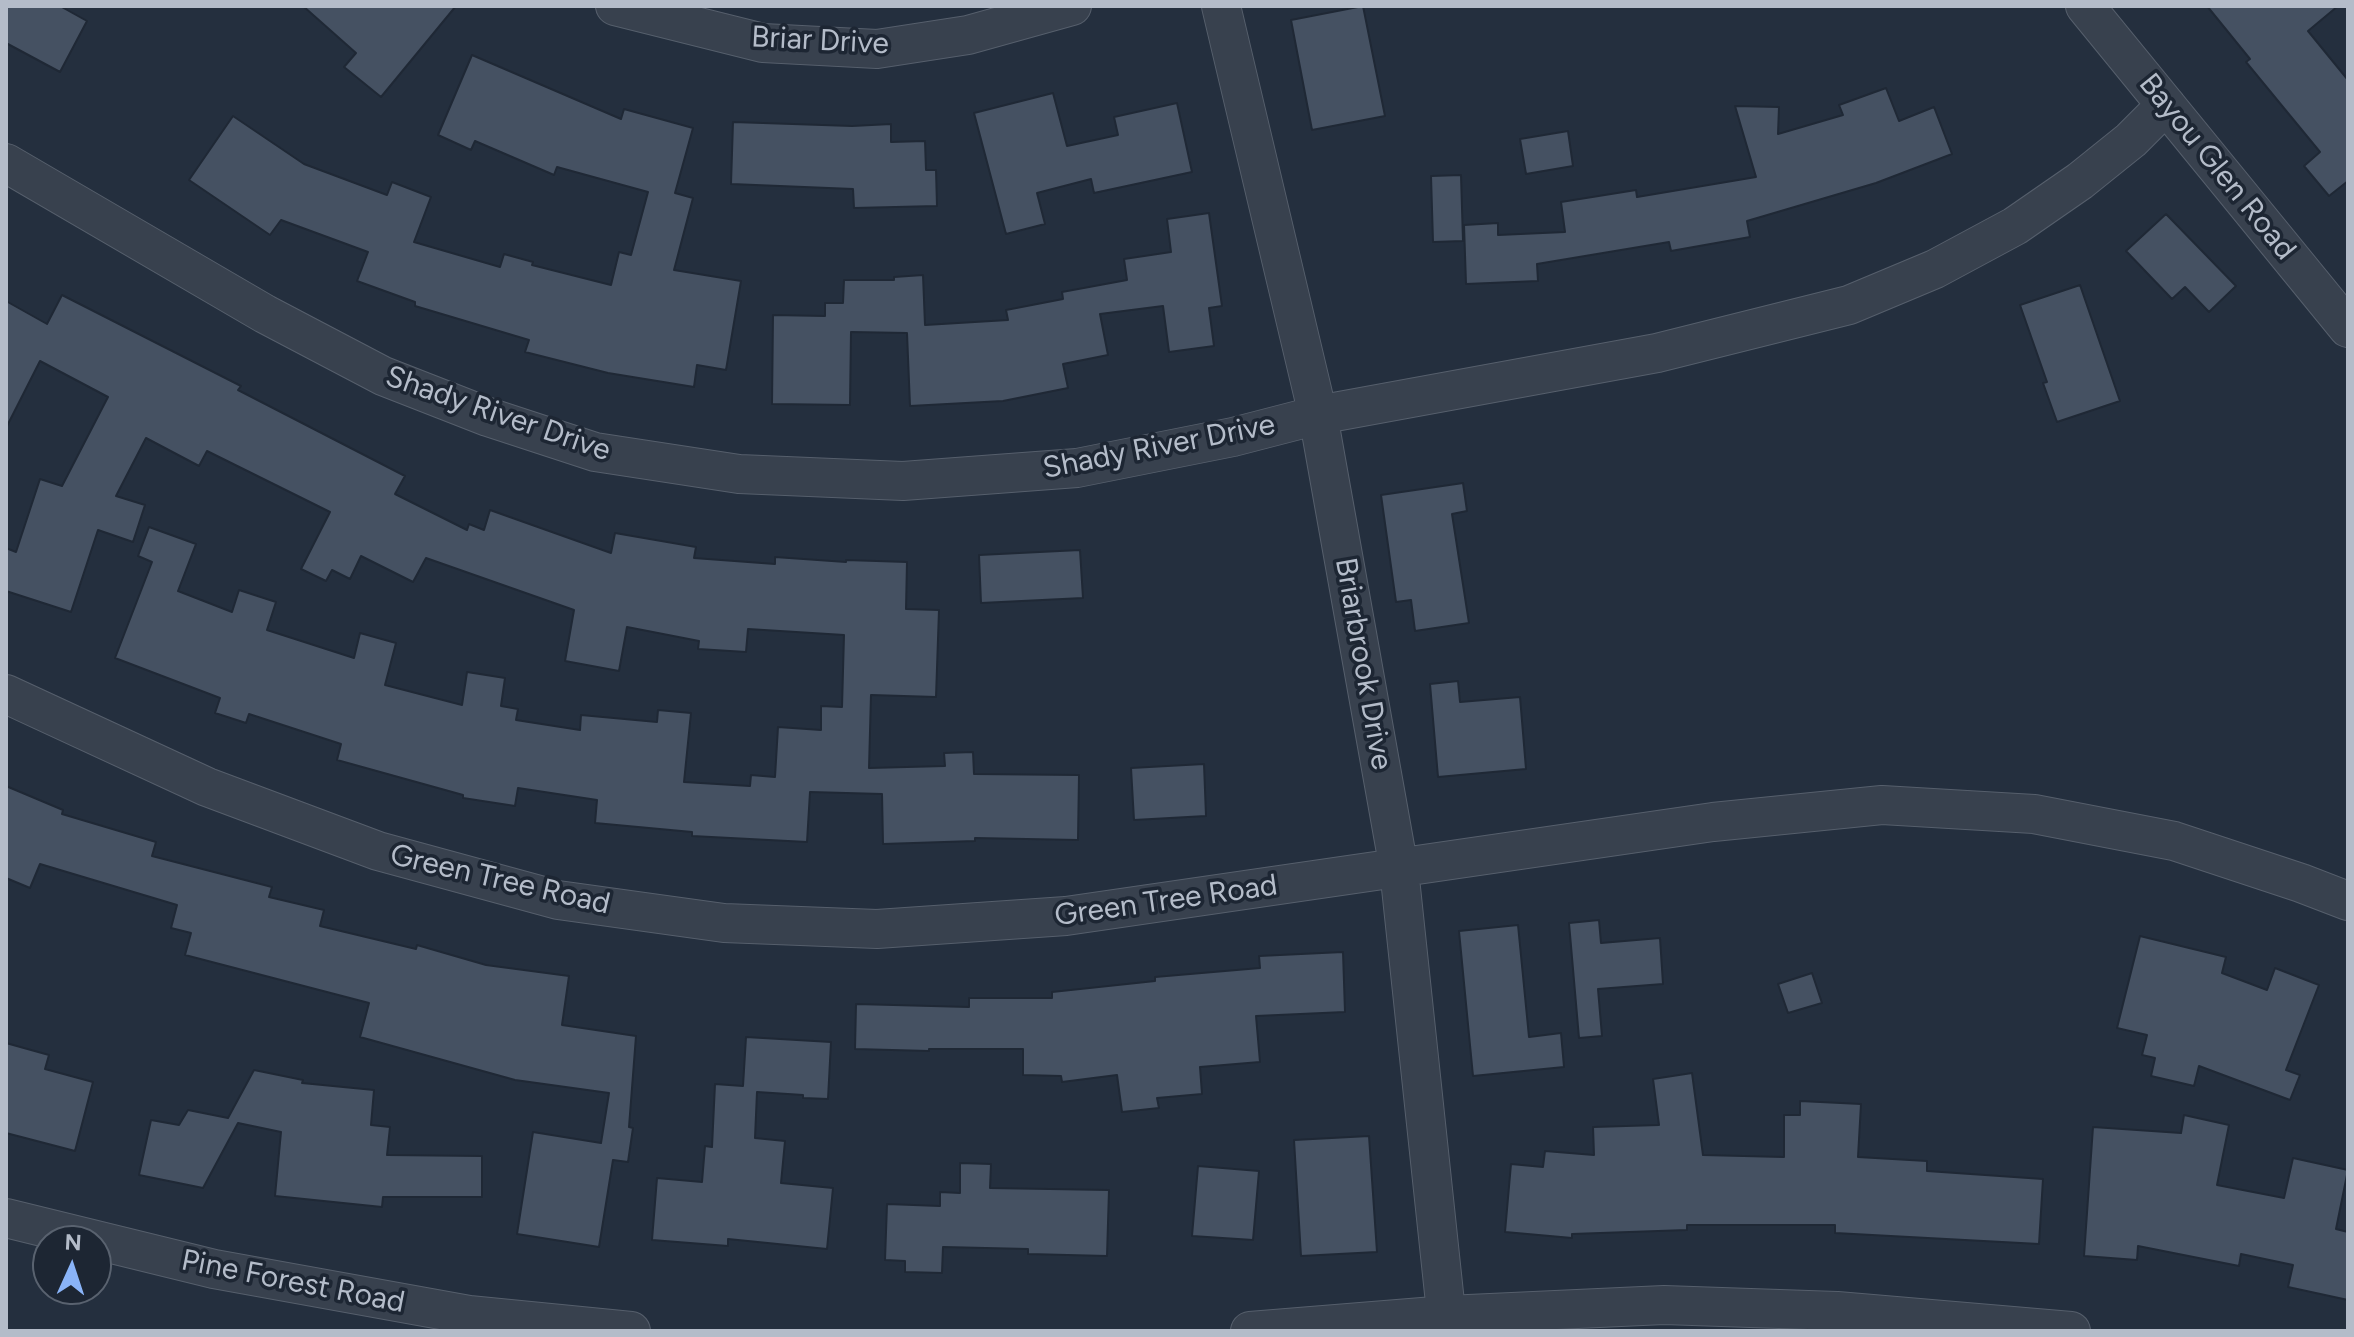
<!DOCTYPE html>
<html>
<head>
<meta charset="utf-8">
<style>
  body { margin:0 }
  #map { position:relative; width:2354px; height:1337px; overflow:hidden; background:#242f3e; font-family:Figtree,sans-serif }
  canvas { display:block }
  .frame { position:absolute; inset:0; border:8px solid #b4bcc9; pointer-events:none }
  .north { position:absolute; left:32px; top:1225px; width:80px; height:80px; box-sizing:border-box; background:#1d2633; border:2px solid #59626f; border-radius:50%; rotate:3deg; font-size:22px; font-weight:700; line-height:32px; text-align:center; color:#b4bcc9 }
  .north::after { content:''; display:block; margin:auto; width:28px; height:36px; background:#8ab4f8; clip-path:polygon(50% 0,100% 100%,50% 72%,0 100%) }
</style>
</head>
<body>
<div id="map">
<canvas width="2354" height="1337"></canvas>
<div class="frame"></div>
<div class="north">N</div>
</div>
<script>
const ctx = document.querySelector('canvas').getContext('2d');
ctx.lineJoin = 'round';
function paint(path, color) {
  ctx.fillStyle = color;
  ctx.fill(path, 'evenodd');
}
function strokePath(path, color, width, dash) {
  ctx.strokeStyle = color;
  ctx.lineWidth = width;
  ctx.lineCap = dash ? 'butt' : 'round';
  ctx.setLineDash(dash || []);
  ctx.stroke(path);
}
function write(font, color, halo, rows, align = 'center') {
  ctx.font = font + ' Figtree,sans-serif';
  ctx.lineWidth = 7;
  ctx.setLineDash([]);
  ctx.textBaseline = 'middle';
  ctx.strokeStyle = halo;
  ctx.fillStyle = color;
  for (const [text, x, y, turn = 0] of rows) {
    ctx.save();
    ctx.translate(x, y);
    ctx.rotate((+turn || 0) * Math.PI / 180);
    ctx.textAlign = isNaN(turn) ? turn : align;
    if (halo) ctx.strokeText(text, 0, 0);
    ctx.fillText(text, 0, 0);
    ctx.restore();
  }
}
const building = new Path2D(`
  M6 6H60L87 21 60 72 6 43Z
  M303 6H456L381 97 344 67 356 53Z
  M1363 6 1385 116 1312 130 1291 20Z
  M2207 6H2338L2308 31 2348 80V181L2329 196 2304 166 2320 152 2246 62 2250 59Z
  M472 55 621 119 624 109 693 128 675 193 693 198 674 270 741 281 726 370 697 365 694 387 608 373 525 352 529 340 415 306V302L357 281 368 252 281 220 270 235 189 180 233 116 304 164 387 195 392 182 431 197 414 242 500 267 504 254 533 262 532 265 611 285 619 252 631 255 648 192 557 167 554 175 475 141 471 150 438 135Z
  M1886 88 1899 121 1934 107 1952 154 1876 183 1747 221 1750 237 1671 251 1669 242 1537 264 1538 281 1466 284 1464 225 1498 223V235L1565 232 1561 202 1636 190 1637 197 1756 177 1735 106 1779 107 1778 134 1843 115 1839 105Z
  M1053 93 1067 146 1118 135 1114 117 1177 103 1192 172 1094 193 1091 179 1037 193 1045 224 1006 234 974 113Z
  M733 122 852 126 891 124V142L925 141 926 170H936L937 206 854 208 853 189 731 184Z
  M1568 131 1573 166 1526 174 1520 139Z
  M1461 175 1463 241 1433 242 1431 176Z
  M1209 213 1222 306 1209 308 1214 346 1169 352 1163 306 1100 314 1108 355 1063 364 1068 388 1003 401 910 406 907 333 851 332 850 405 772 404 773 315 825 316V303H843L844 280H894V277L923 275 925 325 1008 320 1006 310 1063 299 1062 292 1127 280 1124 259 1171 252 1167 219Z
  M2166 214 2236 286 2209 312 2185 287 2172 299 2126 251Z
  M2080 285 2120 401 2057 422 2043 383 2047 382 2020 305Z
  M62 295 241 386 238 390 405 476 395 494 467 530 469 524 484 530 490 510 611 553 615 533 696 547 694 558 775 564V557L846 562V560L907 562 906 609 939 610 936 697 871 695 869 768 945 766 944 753 973 752 974 774 1079 775 1078 840 975 838V841L883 844 882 794 810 792 807 842 692 836V832L595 823 597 800 518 788 515 806 463 798V795L337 760 341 744 249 714 246 723 215 713 220 698 115 658 152 562 138 556 149 527 196 544 178 591 232 612 239 590 276 602 267 630 354 658 360 633 396 643 385 685 462 705 467 672 505 678 501 706 518 709 516 720 580 730 581 715 657 722 658 710 691 713 684 782 750 786 751 775 775 777 778 727 821 730V706L842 707 844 635 748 629 746 652 698 649 699 641 627 627 619 671 565 661 574 610 426 558 413 582 361 556 350 579 332 570 326 581 301 569 330 512 207 451 199 466 146 438 116 496 145 505 133 542 98 530 71 612 6 591V548L16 552 40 479 62 486 108 397 40 361 6 428V301L47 324Z
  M1463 483 1467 511 1452 514 1469 623 1415 631 1411 600 1396 602 1381 495Z
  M1080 550 1083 598 981 603 979 555Z
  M1458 681 1460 702 1520 697 1526 769 1438 777 1430 684Z
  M1204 764 1206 816 1134 820 1131 768Z
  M6 786 63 810 62 814 156 842 152 856 272 887 269 897 324 910 320 926 416 949 417 945 486 965 569 976 562 1025 636 1036 629 1127 633 1128 628 1162 613 1160 599 1247 517 1234 533 1132 601 1143 609 1093 515 1080 360 1037 369 1003 185 955 191 933 171 928 177 905 40 864 30 888 6 878Z
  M1599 920 1601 943 1660 938 1663 984 1598 989 1602 1036 1579 1038 1569 923Z
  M1518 925 1529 1037 1561 1033 1564 1067 1473 1076 1459 931Z
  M2140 936 2226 957 2222 973 2267 990 2275 968 2319 985 2286 1070 2300 1075 2290 1100 2199 1066 2194 1086 2151 1076 2155 1058 2142 1055 2147 1035 2117 1028Z
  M1343 952 1345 1012 1256 1016 1260 1062 1200 1067 1202 1094 1157 1098 1159 1108 1122 1112 1117 1075 1062 1082 1061 1076 1023 1075V1049H929V1051L855 1049 856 1004 969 1007V998H1052V992L1155 981V977L1260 968 1259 956Z
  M1812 973 1822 1003 1788 1013 1778 984Z
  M746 1037 831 1042 828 1099 803 1098V1095L757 1092 755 1138 785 1141 781 1183 833 1188 827 1249 728 1239V1246L652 1240 657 1178 702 1182 705 1146 712 1147 715 1084 743 1086Z
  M6 1043 49 1055 45 1069 93 1082 75 1151 6 1133Z
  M254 1070 303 1080 302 1083 374 1090 371 1125 390 1127 387 1155 482 1156V1197H383L382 1207 275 1196 281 1132 238 1123 203 1188 139 1175 151 1120 179 1125 188 1110 228 1118Z
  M1692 1073 1703 1155 1784 1157V1115H1800V1101L1861 1104 1858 1157 1927 1161V1171L2043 1179 2039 1244 1835 1233V1225H1687V1230L1572 1234V1238L1505 1232 1511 1164 1543 1167 1545 1151 1594 1155 1593 1127 1659 1125 1653 1079Z
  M2184 1115 2229 1125 2217 1185 2284 1198 2293 1158 2348 1170 2336 1229 2348 1232V1300L2288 1287 2293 1265 2241 1254 2239 1266 2138 1246 2137 1260 2084 1256 2093 1127 2181 1133Z
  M1369 1136 1377 1252 1301 1256 1294 1140Z
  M960 1163 991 1164 990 1188 1109 1190 1107 1256 1028 1254V1249L943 1247 942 1273 905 1272V1261L885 1260 887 1204 940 1206V1192L960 1193Z
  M1198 1166 1259 1171 1253 1240 1192 1236Z`);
paint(building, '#455162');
strokePath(building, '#1f2835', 2);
const minor = new Path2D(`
  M615 6 763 43 877 49 968 35 1072 6
  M1221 6 1318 415 1399 869 1448 1331
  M2085 6 2348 328
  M6 163 265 314 383 376 488 417 595 452 739 474 903 481 1077 468 1233 437 1318 415 1657 353 1849 305 1935 269 2015 226 2080 181 2131 140 2166 105
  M6 694 207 787 378 851 558 900 724 923 877 929 1066 916 1713 822 1882 805 2034 814 2174 841 2301 883 2348 901
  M6 1218 214 1269 469 1315 631 1331
  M1250 1331 1447 1315 1664 1305 1837 1311 2071 1331`);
strokePath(minor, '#565f6c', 40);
strokePath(minor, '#38414e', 38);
write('30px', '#b4bcc9', '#1d2633', [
  ["Briar Drive",820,41,3],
  ["Bayou Glen Road",2217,167,51],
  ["Shady River Drive",498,414,19],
  ["Shady River Drive",1159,447,-11],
  ["Briarbrook Drive",1363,664,80],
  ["Green Tree Road",500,880,13],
  ["Green Tree Road",1166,901,-8],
  ["Pine Forest Road",293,1282,11]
]);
</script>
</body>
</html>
